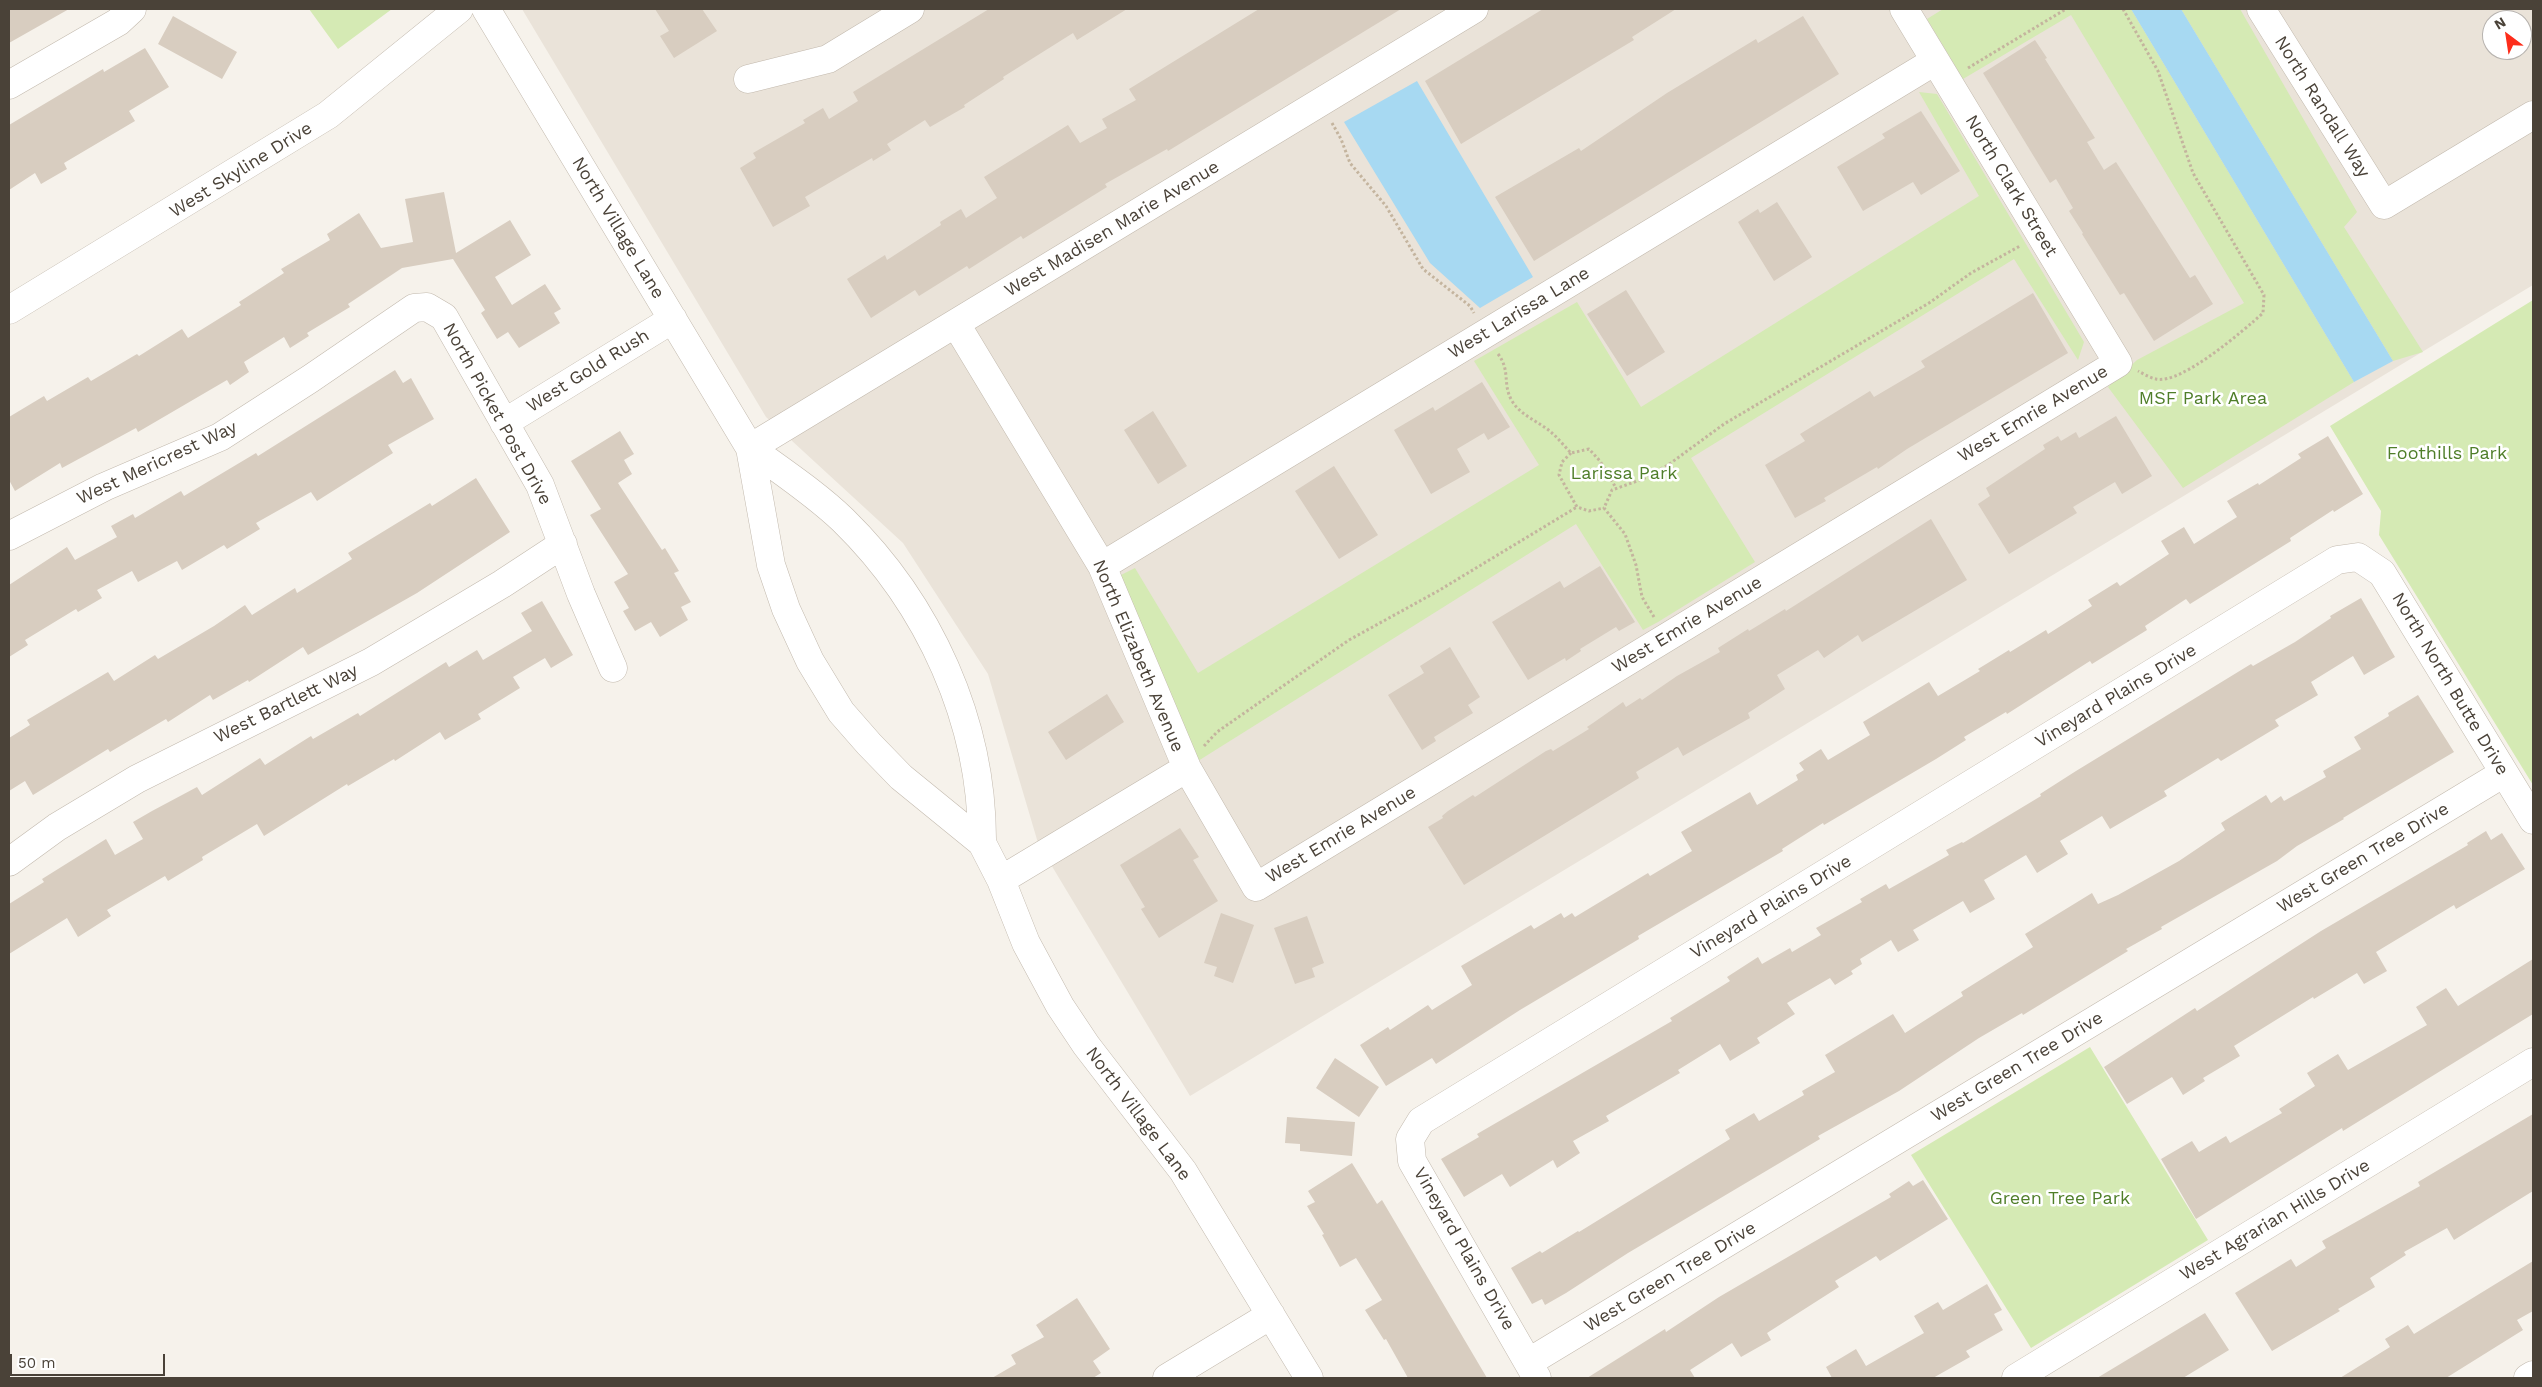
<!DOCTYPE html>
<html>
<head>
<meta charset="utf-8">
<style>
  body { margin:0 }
  #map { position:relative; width:2542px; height:1387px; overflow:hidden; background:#f6f2eb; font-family:"Work Sans",sans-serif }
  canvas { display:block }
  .frame { position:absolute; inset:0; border:10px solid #4a4238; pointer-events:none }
  .north { position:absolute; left:2482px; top:10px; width:50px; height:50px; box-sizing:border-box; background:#fff; border:1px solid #b7b3af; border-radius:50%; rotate:329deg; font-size:14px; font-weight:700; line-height:20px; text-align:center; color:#4a4238 }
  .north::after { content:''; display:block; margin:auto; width:18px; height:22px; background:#fd2d1b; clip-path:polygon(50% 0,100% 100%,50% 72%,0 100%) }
  .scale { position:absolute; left:10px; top:1354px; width:155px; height:22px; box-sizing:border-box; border:2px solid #4a4238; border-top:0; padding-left:6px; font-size:15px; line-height:18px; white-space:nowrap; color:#4a4238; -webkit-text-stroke:4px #fff; paint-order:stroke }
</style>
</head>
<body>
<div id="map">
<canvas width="2542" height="1387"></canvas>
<div class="frame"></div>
<div class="north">N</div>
<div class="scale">50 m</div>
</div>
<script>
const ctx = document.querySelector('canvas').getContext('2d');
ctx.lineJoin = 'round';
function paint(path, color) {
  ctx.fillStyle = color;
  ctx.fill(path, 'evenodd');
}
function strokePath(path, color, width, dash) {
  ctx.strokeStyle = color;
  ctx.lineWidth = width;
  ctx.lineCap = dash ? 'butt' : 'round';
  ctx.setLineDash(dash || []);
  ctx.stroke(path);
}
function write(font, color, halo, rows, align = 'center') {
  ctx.font = font + ' "Work Sans",sans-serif';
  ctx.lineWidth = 5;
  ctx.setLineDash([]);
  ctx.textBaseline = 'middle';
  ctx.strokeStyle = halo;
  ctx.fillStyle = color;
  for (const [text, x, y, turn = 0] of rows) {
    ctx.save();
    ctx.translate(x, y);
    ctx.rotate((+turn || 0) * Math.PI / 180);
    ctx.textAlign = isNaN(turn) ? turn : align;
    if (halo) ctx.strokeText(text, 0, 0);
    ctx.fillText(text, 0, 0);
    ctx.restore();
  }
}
paint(new Path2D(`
  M522 9H2533V285L1190 1096 1038 843 988 674 903 543 766 417ZM2492 20H2522V50H2492Z`), '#eae3d9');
paint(new Path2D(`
  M309 9H392L338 49Z
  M1943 9H2131L2354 382 2183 488 2108 387 2137 360 2244 303 2071 15 1963 79 1927 19Z
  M2181 9H2240L2357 212 2344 227 2423 352 2393 361Z
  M1919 92 1937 94 2084 342 2078 360 2014 259 1691 458 1755 562 1658 622 1643 630 1576 524 1198 761 1119 576 1135 568 1198 673 1539 465 1474 361 1577 302 1641 407 1979 196Z
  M2533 300V785L2379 535 2381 511 2330 426Z
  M2090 1047 2208 1240 2031 1348 1911 1155Z`), '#d5eab4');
paint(new Path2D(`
  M2131 9H2181L2393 361 2354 382Z
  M1417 81 1533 277 1480 308 1430 263 1344 122Z`), '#a7d9f2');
paint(new Path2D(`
  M9 9H69L9 43Z
  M655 9H702L717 31 674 58 660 36 669 31Z
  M989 9H1127L1077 40 1073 33 1003 77 1004 79 964 105 965 107 930 127 925 120 887 144 891 150 873 161 872 158 805 197 810 206 773 227 740 168 756 158 753 153 805 123 803 120 823 108 829 119 858 101 853 92Z
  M1259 9H1401L1168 151 1167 149 1105 184 1107 187 1023 239 1021 236 969 269 967 266 919 296 915 290 871 318 847 279 885 255 887 260 941 225 940 222 961 209 966 218 997 198 984 177 1068 125 1080 143 1107 128 1102 119 1136 100 1129 89Z
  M1543 9H1676L1632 37 1634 40 1461 144 1425 81Z
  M173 16 237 52 222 79 158 44Z
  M1803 16 1839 74 1534 261 1495 197 1579 148 1581 151 1667 93 1756 39 1758 43Z
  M2035 40 2047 58 2045 59 2095 138 2087 142 2104 170 2116 162 2190 278 2195 275 2213 304 2154 341 2124 293 2120 295 2082 234 2083 233 2069 211 2073 208 2056 179 2050 183 1983 73Z
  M145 48 169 87 129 111 135 121 64 163 67 169 41 184 35 173 9 190V125L103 69 104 72Z
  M1921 111 1960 171 1921 195 1913 182 1863 211 1837 167 1885 138 1882 134Z
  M444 192 456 253 510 220 531 255 495 277 512 305 545 284 561 309 554 313 560 323 519 348 508 332 497 339 481 313 485 310 453 259 402 268 348 304 350 307 307 333 309 336 290 348 284 337 244 362 249 372 230 385 227 380 138 432 136 428 62 468 60 463 15 491 9 480V417L44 396 47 401 88 377 91 381 137 354 139 356 182 329 188 338 241 305 239 302 284 273 281 269 330 240 327 234 359 213 381 248 413 242 405 199Z
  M1777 202 1812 257 1774 281 1738 222 1758 209 1760 213Z
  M1626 290 1665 352 1627 376 1587 314Z
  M2033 293 2068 353 1907 449 1878 469 1877 467 1824 498 1826 501 1795 518 1765 465 1805 441 1800 434 1870 391 1874 397 1925 367 1921 361Z
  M395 370 403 383 411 378 434 419 388 445 393 453 317 501 311 492 256 523 260 529 227 549 224 545 182 570 177 561 138 582 132 571 97 590 102 598 78 612 76 609 25 640 28 645 9 657V585L67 547 75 560 117 537 111 526 133 514 135 518 181 491 184 496 256 453 258 456Z
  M1482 382 1510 427 1488 440 1484 433 1457 449 1470 472 1431 494 1394 430 1433 407 1435 411Z
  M1153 411 1187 466 1158 484 1124 430Z
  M2116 416 2152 476 2122 494 2115 482 2073 507 2077 513 2009 554 1978 504 1990 496 1986 488 2045 449 2043 445 2058 436 2061 441 2076 432 2079 438Z
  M620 431 634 454 624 460 632 474 618 483 662 550 665 548 679 571 674 573 691 602 681 607 688 620 660 637 651 622 635 631 623 611 629 608 614 582 628 574 590 515 601 509 571 461Z
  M2328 436 2363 494 2334 512 2333 510 2290 538 2291 541 2190 604 2186 599 2145 626 2147 630 2092 664 2090 661 2007 714 2006 712 1964 737 1966 740 1936 759 1824 825 1823 823 1782 849 1783 851 1638 936 1639 939 1520 1010 1436 1064 1432 1058 1386 1086 1360 1045 1388 1027 1390 1030 1428 1005 1432 1010 1472 985 1461 966 1531 925 1534 929 1561 913 1564 918 1572 913 1575 917 1648 873 1650 876 1692 851 1681 832 1750 792 1757 805 1798 780 1796 775 1804 770 1799 763 1821 749 1828 760 1870 735 1863 722 1929 682 1938 696 1980 671 1978 669 2009 650 2010 652 2046 630 2048 634 2092 606 2088 600 2117 582 2120 586 2169 554 2161 541 2184 527 2194 544 2237 517 2227 501 2258 483 2259 485 2301 458 2298 454Z
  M1334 466 1378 535 1339 559 1295 491Z
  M476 478 510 532 417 593 308 655 303 647 249 682 248 680 213 700 210 695 168 722 166 719 110 752 108 749 33 795 25 781 9 791V738L30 725 27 720 108 672 114 681 155 655 158 659 214 626 245 605 252 615 295 588 297 593 352 559 348 553 430 503 432 506Z
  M1931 519 1967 580 1862 642 1858 635 1824 658 1818 650 1777 675 1785 689 1748 713 1750 718 1683 756 1678 747 1636 772 1639 778 1464 885 1428 827 1443 818 1442 816 1448 811 1473 795 1475 797 1546 751 1551 749 1553 751 1589 729 1587 727 1593 723 1623 702 1626 707 1640 698 1642 700 1677 676 1720 652 1718 648 1748 629 1749 631 1785 609 1786 611Z
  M1600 566 1635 622 1619 631 1616 627 1580 649 1581 651 1566 661 1565 658 1528 680 1492 622 1560 581 1564 588Z
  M2361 598 2395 657 2364 675 2353 656 2311 682 2318 695 2275 720 2279 726 2221 761 2218 758 2164 791 2167 796 2110 829 2102 816 2060 841 2068 854 2037 873 2026 855 1984 880 1995 899 1970 913 1963 901 1913 930 1919 940 1898 952 1891 940 1860 959 1862 964 1851 971 1853 974 1835 985 1830 978 1787 1003 1795 1014 1757 1038 1760 1043 1730 1061 1720 1044 1678 1070 1680 1073 1606 1116 1609 1121 1573 1141 1580 1153 1557 1168 1553 1160 1510 1187 1502 1174 1464 1197 1441 1159 1479 1137 1477 1134 1672 1021 1670 1018 1730 981 1727 977 1758 957 1762 964 1790 948 1792 952 1821 935 1816 928 1862 902 1860 899 1886 884 1889 889 1949 855 1946 850 1962 842 1963 843 2041 796 2040 794 2076 771 2251 664 2253 666 2295 642 2331 618 2330 616Z
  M542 601 573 655 551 668 545 658 513 677 520 688 478 714 481 719 445 740 440 732 395 761 394 759 348 786 347 784 264 836 257 824 202 857 203 860 168 881 165 876 107 910 111 916 78 937 67 918 9 954V904L44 882 42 879 106 839 115 855 143 839 133 822 152 811 197 787 202 795 260 758 265 765 311 736 313 739 358 713 360 716 446 662 449 667 477 650 483 660 532 631 521 613Z
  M1450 647 1480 697 1468 705 1473 713 1434 737 1436 741 1422 750 1388 695 1424 673 1420 666Z
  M1107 694 1124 722 1066 760 1048 732Z
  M2418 695 2454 752 2343 818 2344 819 2297 846 2277 861 2161 927 2162 929 2126 949 2128 951 2023 1015 2022 1013 1979 1038 1899 1091 1818 1136 1820 1139 1628 1253 1566 1293 1545 1305 1542 1299 1532 1304 1511 1268 1540 1251 1542 1253 1578 1231 1579 1232 1730 1139 1725 1130 1754 1113 1759 1121 1804 1095 1802 1091 1835 1072 1825 1055 1893 1014 1905 1033 1963 996 1961 992 2033 947 2025 934 2092 893 2098 904 2118 895 2179 861 2225 830 2221 823 2266 795 2271 803 2281 796 2284 801 2326 777 2323 771 2361 749 2354 737 2389 716 2388 713Z
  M1180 828 1199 857 1193 860 1218 901 1159 938 1141 909 1145 907 1120 865Z
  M2486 831 2491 840 2502 833 2525 869 2456 909 2454 905 2376 952 2387 971 2364 984 2357 973 2314 999 2313 997 2234 1046 2240 1056 2203 1078 2205 1081 2183 1095 2172 1077 2127 1104 2104 1067 2195 1008 2197 1011 2321 931 2468 845 2467 843Z
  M1221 913 1254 925 1233 983 1214 976 1217 967 1204 963Z
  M1307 916 1324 963 1312 968 1315 977 1295 984 1274 928Z
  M2533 959V1014L2343 1131 2342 1128 2196 1219 2161 1159 2192 1141 2199 1152 2226 1136 2230 1143 2282 1113 2279 1109 2315 1086 2307 1073 2338 1054 2348 1070 2427 1025 2416 1007 2446 988 2458 1006Z
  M1335 1058 1379 1087 1359 1117 1316 1088Z
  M2533 1114V1191L2454 1240 2447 1228 2404 1252 2406 1255 2370 1278 2375 1287 2338 1309 2340 1311 2272 1351 2235 1293 2291 1259 2296 1267 2326 1248 2322 1241 2420 1186 2418 1182Z
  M1287 1117 1355 1122 1352 1156 1300 1151V1144L1285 1143Z
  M1352 1163 1377 1204 1382 1200 1487 1378H1408L1386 1339 1384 1340 1365 1310 1382 1300 1356 1258 1340 1267 1322 1235 1324 1234 1307 1206 1315 1202 1308 1191Z
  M1923 1180 1948 1219 1880 1261 1876 1256 1835 1281 1839 1287 1767 1333 1771 1340 1741 1357 1732 1343 1690 1370 1695 1378H1587L1665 1329 1666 1332 1719 1297 1891 1197 1889 1194 1909 1181 1913 1186Z
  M2533 1261V1311L2517 1320 2523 1330 2446 1378H2340L2390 1347 2385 1339 2408 1325 2414 1334Z
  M1987 1284 2002 1310 1994 1314 2003 1330 1966 1351 1970 1357 1933 1378H1832L1826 1367 1856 1349 1866 1366 1924 1333 1914 1316 1938 1302 1943 1310Z
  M1077 1298 1110 1349 1093 1361 1101 1373 1093 1378H992L1016 1364 1011 1355 1044 1337 1036 1325Z
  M2205 1313 2229 1350 2183 1378H2097Z`), '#d8cdc0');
const minor = new Path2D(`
  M486 9 750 448 771 565 786 609 810 661 841 712 869 744 901 777 982 843 1001 880 1026 943 1060 1006 1086 1045 1183 1171 1309 1378
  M2261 9 2384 205 2533 115
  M748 79 828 59 910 9
  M9 85 118 22 132 9
  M9 310 328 115 459 9
  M956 324 1102 566 1187 768 1256 887 2118 363 1904 9
  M504 423 673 319
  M750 448 1474 9
  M750 448C781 471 815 493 843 520 929 604 983 722 982 843
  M9 536 104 487 220 437 310 379 414 308 427 307 444 317 540 485 581 594 613 668
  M1102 566 1935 61
  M9 862 57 827 137 779 371 662 502 584 563 544
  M1001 880 1187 768
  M1529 1362 2504 773
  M1167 1378 1271 1315
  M1537 1378 1412 1161 1410 1139 1421 1121 2337 560 2358 557 2382 573 2533 820
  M2016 1378 2533 1062
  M2528 1378 2533 1375`);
strokePath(minor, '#c2b9ad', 29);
strokePath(new Path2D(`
  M2123 9 2158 71 2193 173 2264 295 2263 313C2244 330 2181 385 2156 379 2150 378 2144 374 2138 371
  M1968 68 2066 9
  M1332 123 1341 139 1350 163 1386 206 1423 269 1470 306 1474 313
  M1498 354C1511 371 1502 384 1512 401 1521 416 1540 422 1552 433 1559 439 1565 447 1571 453L1589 449 1600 461 1616 488
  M1571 453 1562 462 1559 475 1577 507 1589 511 1604 508
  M1654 617 1642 597 1636 565 1625 534 1604 508 1612 490 1643 479 1668 465 1724 424 1929 303 1971 273 2020 246
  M1204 746 1217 732 1349 640 1438 591 1577 507`), '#c4b49e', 3, [2.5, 2.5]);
strokePath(minor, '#fff', 28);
write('18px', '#4a4238', '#fff', [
  ["North Randall Way",2322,107,58],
  ["West Skyline Drive",241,170,-32],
  ["North Clark Street",2011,186,59],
  ["North Village Lane",618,228,59],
  ["West Madisen Marie Avenue",1112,229,-31],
  ["West Larissa Lane",1519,313,-31],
  ["West Gold Rush",588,371,-32],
  ["North Picket Post Drive",497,414,61],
  ["West Emrie Avenue",2033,414,-31],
  ["West Mericrest Way",157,463,-25],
  ["West Emrie Avenue",1687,625,-31],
  ["North Elizabeth Avenue",1138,656,67],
  ["North North Butte Drive",2450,684,59],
  ["Vineyard Plains Drive",2116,696,-31],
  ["West Bartlett Way",286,704,-26],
  ["West Emrie Avenue",1341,835,-31],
  ["West Green Tree Drive",2363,858,-31],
  ["Vineyard Plains Drive",1771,907,-31],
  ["West Green Tree Drive",2017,1067,-31],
  ["North Village Lane",1138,1114,53],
  ["West Agrarian Hills Drive",2275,1220,-31],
  ["Vineyard Plains Drive",1464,1249,60],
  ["West Green Tree Drive",1670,1277,-31]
]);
write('18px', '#4f7e29', '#fff', [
  ["MSF Park Area",2203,399],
  ["Foothills Park",2447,454],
  ["Larissa Park",1624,474],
  ["Green Tree Park",2060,1199]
]);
</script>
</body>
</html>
